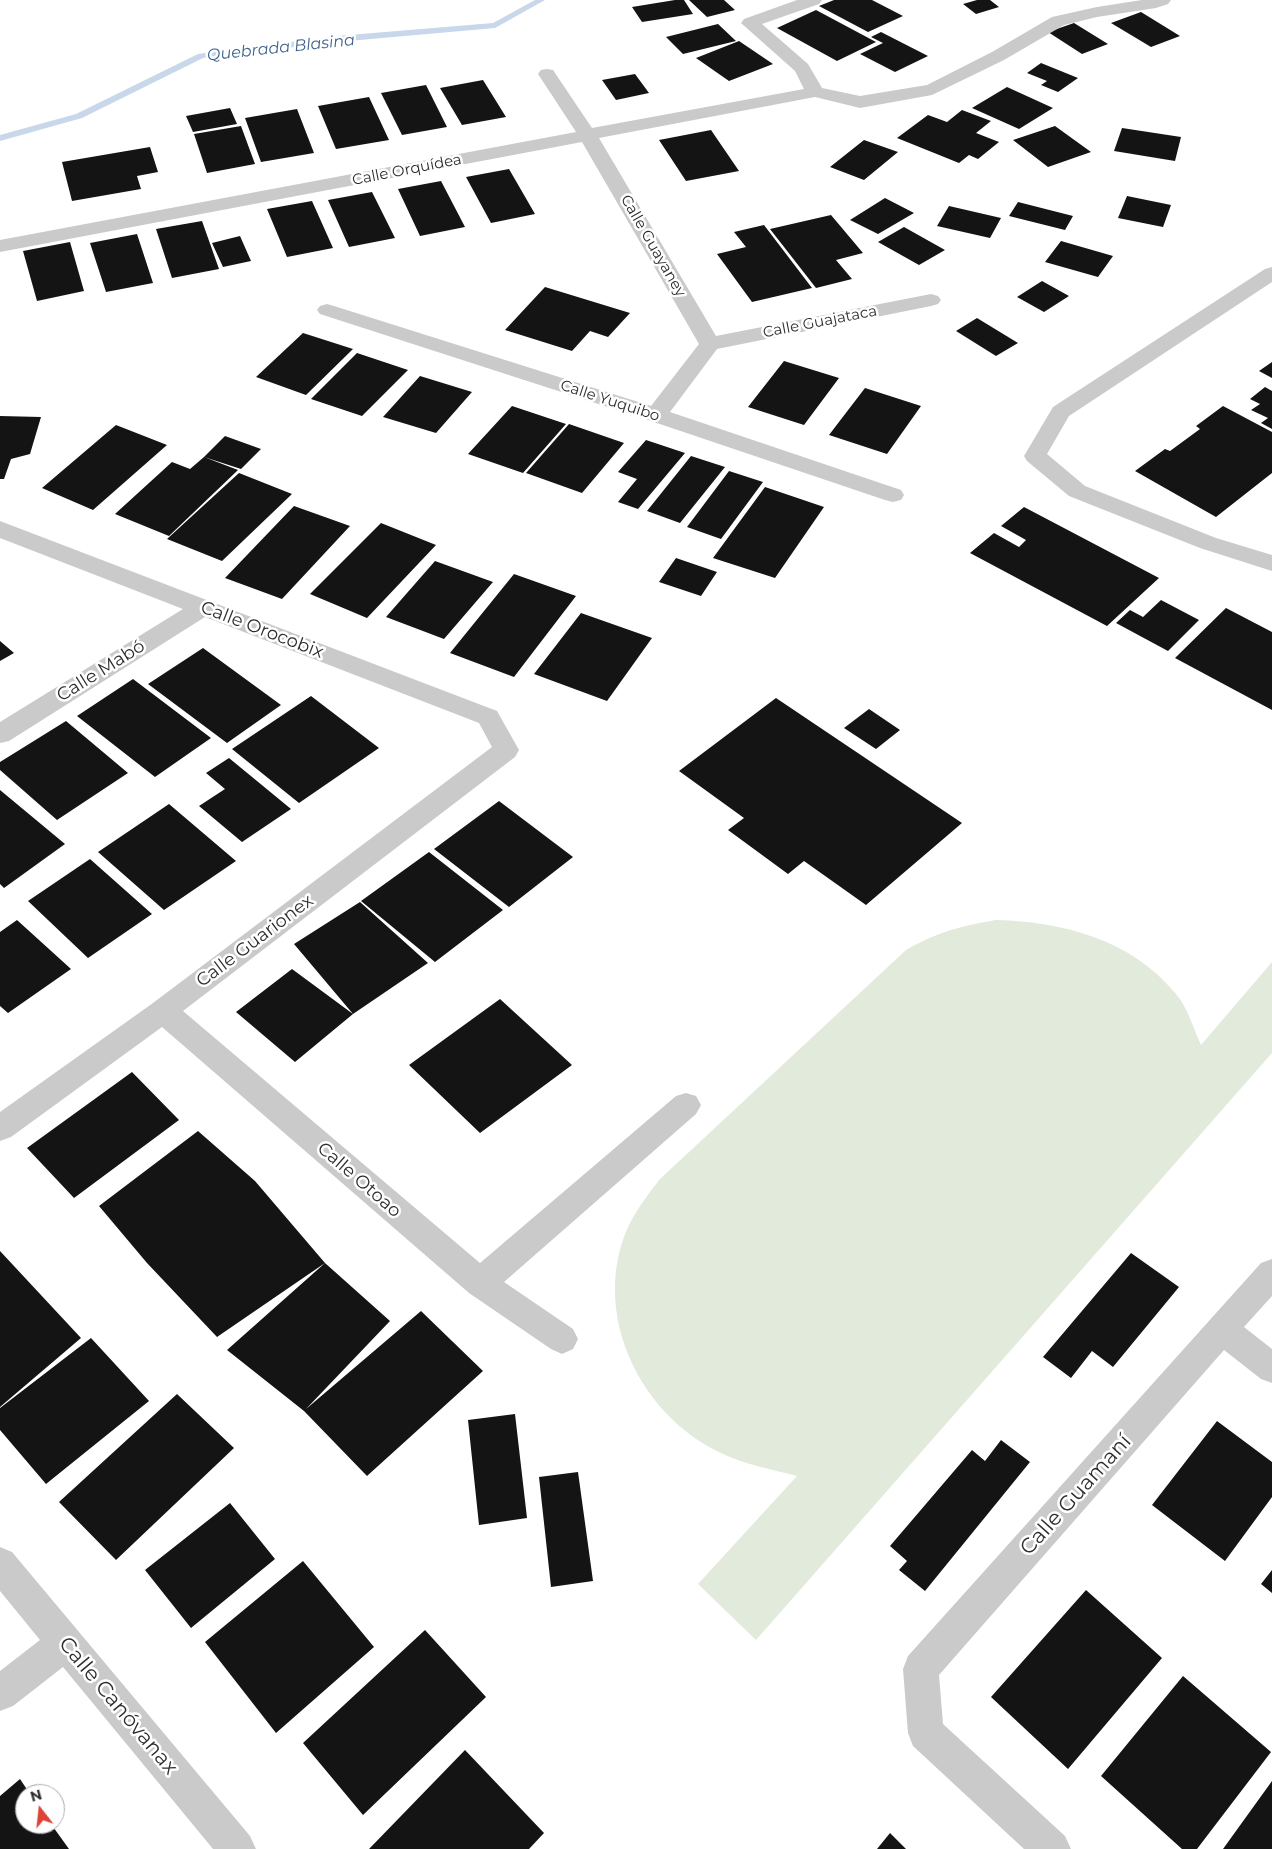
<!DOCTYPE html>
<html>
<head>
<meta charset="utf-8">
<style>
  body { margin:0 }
  #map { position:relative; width:1272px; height:1849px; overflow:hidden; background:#fff; font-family:Montserrat,sans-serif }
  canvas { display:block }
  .north { position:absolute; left:15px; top:1784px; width:50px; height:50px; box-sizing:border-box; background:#fff; border:1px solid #ababab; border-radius:50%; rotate:344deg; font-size:14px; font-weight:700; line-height:20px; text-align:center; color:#2d2d2d }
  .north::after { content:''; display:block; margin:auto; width:18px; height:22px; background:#dd4336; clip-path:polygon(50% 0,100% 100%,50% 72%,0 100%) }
</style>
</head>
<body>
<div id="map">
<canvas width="1272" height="1849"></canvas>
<div class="north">N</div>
</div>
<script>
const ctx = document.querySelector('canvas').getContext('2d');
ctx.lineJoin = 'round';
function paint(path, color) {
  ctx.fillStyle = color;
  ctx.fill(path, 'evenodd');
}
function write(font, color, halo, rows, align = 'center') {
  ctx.font = font + ' Montserrat,sans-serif';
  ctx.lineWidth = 5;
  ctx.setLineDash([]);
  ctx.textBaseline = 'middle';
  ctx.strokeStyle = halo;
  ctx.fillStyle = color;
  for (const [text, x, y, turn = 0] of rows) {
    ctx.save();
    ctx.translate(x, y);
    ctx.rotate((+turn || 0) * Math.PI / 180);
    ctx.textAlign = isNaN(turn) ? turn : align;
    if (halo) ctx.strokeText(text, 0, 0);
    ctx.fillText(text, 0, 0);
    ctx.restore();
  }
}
paint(new Path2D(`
  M996 920C1063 922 1131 939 1176 994 1187 1006 1194 1030 1201 1045L1272 962V1053L756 1640 698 1584 797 1476C771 1469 746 1465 721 1453 642 1416 594 1320 624 1237 632 1215 646 1197 660 1179L906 950C938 932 960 926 996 920Z`), '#e1eadb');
paint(new Path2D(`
  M535 0H545L495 28 337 42 203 58 82 118 0 141V135L76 114 198 54 337 36 493 23Z`), '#c8d7e9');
paint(new Path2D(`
  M675 0H684L693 14 642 22 632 7Z
  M689 0H724L735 10 707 17Z
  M834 0H872L903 16 868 32 819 6Z
  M977 0H990L999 7 976 14 963 4Z
  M816 10 876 42 837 61 777 28Z
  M1141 12 1180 36 1151 47 1111 23Z
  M1074 23 1108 44 1082 54 1048 32Z
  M718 24 736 41 683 54 666 37Z
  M881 32 928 56 895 72 860 54 883 43 871 37Z
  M739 41 773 64 729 81 696 58Z
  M1041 63 1078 78 1058 92 1041 85 1047 81 1027 73Z
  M635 74 649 93 616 100 602 80Z
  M483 80 506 117 462 125 440 88Z
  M426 85 447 127 402 135 381 93Z
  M1007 87 1053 108 1019 129 972 108Z
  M369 97 389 140 336 149 318 106Z
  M230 108 237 124 193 132 186 116Z
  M297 109 314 153 261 162 245 118Z
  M962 110 991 121 976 133 999 142 978 159 969 155 959 163 897 138 928 115 947 122Z
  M241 126 255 164 207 173 194 134Z
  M1055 126 1091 152 1048 167 1013 140Z
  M1122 128 1181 137 1175 161 1114 151Z
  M711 130 739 171 686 181 659 140Z
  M864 140 898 152 864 180 830 167Z
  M150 147 158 172 137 176 141 189 72 201 62 162Z
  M509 169 535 214 491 223 466 177Z
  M441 181 465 227 420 236 398 189Z
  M372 192 395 238 349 247 328 200Z
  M1127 196 1171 205 1163 227 1118 218Z
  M885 198 914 213 878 234 850 220Z
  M312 201 333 248 287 257 267 209Z
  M1018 202 1073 216 1065 230 1009 216Z
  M949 206 1001 218 990 238 937 226Z
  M831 215 863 253 836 260 852 279 816 288 770 229Z
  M202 221 219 269 172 278 156 229Z
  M764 225 812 288 752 302 717 254 746 247 734 232Z
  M904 227 945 250 919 265 878 242Z
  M137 234 153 283 106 292 90 243Z
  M240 236 251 261 223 267 212 243Z
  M1061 241 1113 256 1098 277 1045 262Z
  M70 242 84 291 37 301 23 251Z
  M1042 281 1069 296 1044 312 1017 297Z
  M545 287 630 313 608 337 590 331 572 351 505 330Z
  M977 318 1018 343 996 356 956 331Z
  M303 333 353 349 306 395 256 377Z
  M357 353 408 370 362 416 311 399Z
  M784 361 839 378 804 425 748 407Z
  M1272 362V378L1259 371Z
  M420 376 472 392 436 433 383 417Z
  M1265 387 1272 391V429L1261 423 1268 418 1251 410 1260 404 1250 399Z
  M865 388 921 406 887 454 829 435Z
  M512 406 566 424 523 473 468 454Z
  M1223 406 1272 432V473L1216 517 1135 471 1165 449 1170 451 1200 429 1196 426Z
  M0 416 41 417 30 454 11 459 4 479H0Z
  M569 424 624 443 582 493 526 473Z
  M116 425 167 445 93 510 42 488Z
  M225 436 261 449 241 469 204 457Z
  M646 440 685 453 638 509 618 502 637 479 618 472Z
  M691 456 725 467 680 523 647 511Z
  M204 457 238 470 169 536 115 514 172 462 190 469Z
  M729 471 763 482 721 539 687 527Z
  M239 473 292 494 222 561 167 539Z
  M765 487 824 507 775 578 713 558Z
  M294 506 350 526 282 599 225 578Z
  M1024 507 1159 578 1107 626 970 553 994 533 1019 547 1026 540 1001 526Z
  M381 523 436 545 367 618 310 594Z
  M676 558 717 572 701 596 659 582Z
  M435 561 493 582 444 639 386 617Z
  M514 574 576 596 514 677 450 653Z
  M1161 600 1199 620 1168 651 1116 623 1130 610 1143 617Z
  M1226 608 1272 632V710L1175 658Z
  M581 613 652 638 607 701 534 674Z
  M0 641 14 653 0 661Z
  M203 648 281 705 227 743 148 684Z
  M133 679 211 738 155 777 77 716Z
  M311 696 379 748 299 803 232 749Z
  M776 698 962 823 866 905 804 861 788 874 728 830 744 818 679 771Z
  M869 709 900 730 876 749 844 728Z
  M66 721 128 773 57 820 0 770V762Z
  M229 758 291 809 242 842 199 806 225 789 206 773Z
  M0 790 65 844 4 888 0 884Z
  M499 801 573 857 509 907 434 849Z
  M169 804 236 861 164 910 98 852Z
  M429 852 503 910 435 962 361 901Z
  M90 859 152 914 88 958 28 901Z
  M360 902 428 963 353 1014 294 944Z
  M17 920 71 969 8 1013 0 1006V932Z
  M292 969 353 1014 295 1062 236 1012Z
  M500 999 572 1065 480 1133 409 1065Z
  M132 1072 179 1120 74 1198 27 1148Z
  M198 1131 255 1181 325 1263 390 1321 306 1409 421 1311 483 1371 367 1476 304 1411 227 1350 325 1263 217 1337 147 1263 99 1206Z
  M0 1251 81 1338 0 1407Z
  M1131 1253 1179 1287 1113 1367 1092 1351 1071 1378 1043 1357Z
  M91 1338 149 1401 46 1484 0 1430V1408Z
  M177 1394 234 1448 116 1560 59 1502Z
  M515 1414 527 1518 479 1525 468 1420Z
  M1217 1421 1272 1462V1497L1225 1561 1152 1505Z
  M1001 1440 1030 1462 925 1591 899 1570 907 1561 890 1546 972 1450 985 1461Z
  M578 1472 593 1581 551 1587 539 1477Z
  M230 1503 275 1559 191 1628 145 1570Z
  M303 1561 374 1647 276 1733 205 1642Z
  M1272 1570V1593L1261 1584Z
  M1086 1590 1162 1658 1068 1769 991 1697Z
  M425 1630 486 1697 363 1815 303 1743Z
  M1183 1676 1271 1752 1197 1849H1182L1101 1776Z
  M465 1750 544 1833 529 1849H369Z
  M20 1779 30 1794H25V1824H51L69 1849H0V1796Z
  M1272 1781V1849H1223Z
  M890 1833 906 1849H877Z`), '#141414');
paint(new Path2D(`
  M797 0H822L819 4 762 24 808 64 822 88 860 96 927 85 992 52 1052 17 1097 7 1142 0H1171L1168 4 1156 8 1097 17 1064 25 1004 60 932 95 860 108 815 97 599 138 716 336 931 294 938 296 941 300 938 304 931 306 717 349 670 412 901 490 904 495 901 500 893 502 885 500 648 420 320 314 317 310 320 306 327 304 334 306 651 406 699 344 582 142 0 252V240L576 132 538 74 541 70 547 69 553 70 592 128 804 89 795 71 741 23 744 19Z
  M1272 267V282L1069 416 1047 454 1085 486 1216 538 1272 555V571L1200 548 1069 496 1027 461 1024 456 1053 407 1265 269Z
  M0 521 497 711 519 750 515 757 183 1011 480 1263 676 1096 686 1093 696 1096 701 1105 696 1114 504 1282 573 1329 578 1339 573 1349 562 1354 551 1349 469 1293 162 1027 11 1137 0 1141V1112L153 1003 492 747 479 723 205 617 9 741 0 743V722L183 609 0 538Z
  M1272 1259V1296L1244 1327 1272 1349V1383L1261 1379 1224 1350 939 1675 943 1724 1065 1836 1071 1849H1024L913 1746 908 1733 903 1669 908 1656 1261 1263Z
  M0 1547 12 1552 250 1836 256 1849H213L63 1667 13 1706 0 1711V1671L40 1640 0 1591Z`), '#cacaca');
write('15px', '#2d2d2d', '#fff', [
  ["Calle Orquídea",407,170,-11],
  ["Calle Guayaney",653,246,60],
  ["Calle Guajataca",820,322,-11],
  ["Calle Yuquibo",610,401,18]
]);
write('italic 16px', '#3f628b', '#fff', [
  ["Quebrada Blasina",281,48,-6]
]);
write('18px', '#2d2d2d', '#fff', [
  ["Calle Orocobix",262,630,21],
  ["Calle Mabó",101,671,-32],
  ["Calle Guarionex",255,941,-37],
  ["Calle Otoao",359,1180,41]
]);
write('21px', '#2d2d2d', '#fff', [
  ["Calle Guamaní",1076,1495,-48],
  ["Calle Canóvanax",118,1706,50]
]);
</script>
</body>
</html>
